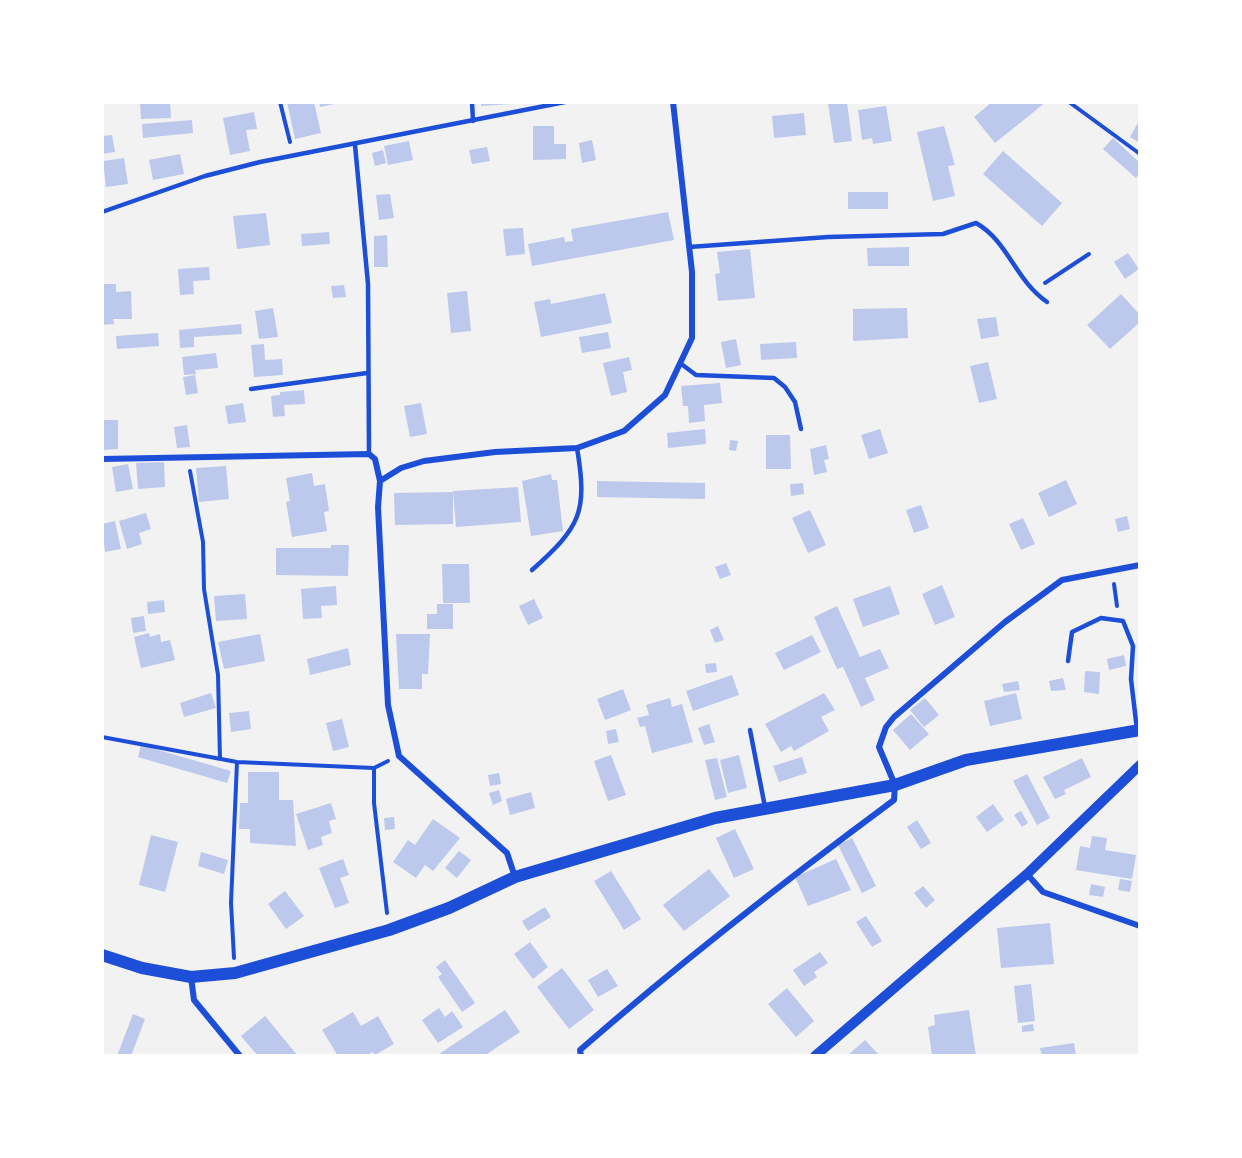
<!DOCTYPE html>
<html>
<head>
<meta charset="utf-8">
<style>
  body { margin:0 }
  #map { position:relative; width:1242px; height:1158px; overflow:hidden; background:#f2f2f2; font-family:"DM Sans",sans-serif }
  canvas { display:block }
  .frame { position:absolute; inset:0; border:104px solid #fff; pointer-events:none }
</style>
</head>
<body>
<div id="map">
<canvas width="1242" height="1158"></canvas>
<div class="frame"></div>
</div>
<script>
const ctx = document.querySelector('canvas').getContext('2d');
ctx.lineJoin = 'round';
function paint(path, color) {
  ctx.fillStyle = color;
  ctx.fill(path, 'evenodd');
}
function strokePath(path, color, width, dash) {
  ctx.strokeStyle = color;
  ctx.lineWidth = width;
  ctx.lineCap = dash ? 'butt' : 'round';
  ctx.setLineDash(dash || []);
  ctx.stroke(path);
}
paint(new Path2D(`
  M140 102H170L171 118 141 119Z
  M287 102H314L321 133 295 139Z
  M319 102H339V103L320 107Z
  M481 102H511V104L481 106Z
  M847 102 852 141 834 143 828 103Z
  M992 102H1046L995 143 974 117Z
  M886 106 892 141 873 144 872 138 862 140 858 110Z
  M254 112 257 129 246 130 250 151 230 155 223 118Z
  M804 113 806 135 774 138 772 116Z
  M1140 119V143L1130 137Z
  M192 120 193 133 143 138 142 124Z
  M533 126H554V144H566V159L533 160Z
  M944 126 955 165 948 166 955 196 933 201 917 132Z
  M112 135 115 152 102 154V136Z
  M1113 138 1140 163V173L1136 178 1103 149Z
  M592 140 596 160 582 163 579 143Z
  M409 141 413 160 388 165 384 146Z
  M487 147 490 161 472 164 469 150Z
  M383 150 386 163 375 166 372 153Z
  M1003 151 1062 203 1042 226 983 174Z
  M180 154 184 174 153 180 149 160Z
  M124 158 128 184 106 187 103 161Z
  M848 192H888V209H848Z
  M390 194 394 218 379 220 376 195Z
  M668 212 674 240 532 266 528 244 564 237 565 242 573 241 571 229Z
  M266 213 270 245 237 249 233 216Z
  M523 228 525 254 506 256 503 229Z
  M329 232 330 244 302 246 301 234Z
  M387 235 388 267H374V236Z
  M909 247V266H868L867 248Z
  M750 249 755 298 718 301 715 274 720 273 717 252Z
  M1128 253 1139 269 1125 279 1114 262Z
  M209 267 210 280 193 281 194 294 180 295 178 269Z
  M102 284H116V292L131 291 132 319H113L114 324 102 325Z
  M344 285 346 297 333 298 331 286Z
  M467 291 471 331 451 333 447 293Z
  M605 293 612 323 541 337 534 302 550 299 551 304Z
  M1121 294 1140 315V322L1110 349 1087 325Z
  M273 308 278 337 259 339 255 311Z
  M907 308 908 338 853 341V309Z
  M996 317 999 336 981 339 977 319Z
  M241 324 242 334 194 337V347L180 348 179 330Z
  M608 332 611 348 582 353 579 337Z
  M158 333 159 346 117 349 116 336Z
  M736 339 741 365 726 368 721 342Z
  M796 342 797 358 761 360 760 344Z
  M264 344 265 360 282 359 283 375 254 377 251 345Z
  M216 353 218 368 195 370 196 374 184 375 182 357Z
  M629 357 632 370 623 372 627 392 611 396 603 363Z
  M988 362 997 399 979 403 970 366Z
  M195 375 198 393 186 395 183 377Z
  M720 383 722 403 704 405 705 421 689 423 688 406H683L681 386Z
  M304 390 305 404 284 405 285 416 273 417 271 396 280 395V392Z
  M243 403 246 422 228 424 225 406Z
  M421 403 427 434 410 437 404 406Z
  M102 420H118V449L102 450Z
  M187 425 190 447 177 448 174 427Z
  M705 429 706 444 668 448 667 433Z
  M880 429 888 453 869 459 861 435Z
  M766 435H790L791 469H766Z
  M730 440 738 441 736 451 729 450Z
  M826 445 829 459 824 460 827 472 814 475 810 449Z
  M164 462 165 487 138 489 136 463Z
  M128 464 133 489 116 492 112 467Z
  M226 466 229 499 199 502 196 468Z
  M312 473 314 486 325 484 329 511 324 512 327 531 292 537 286 502 290 501 286 478Z
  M551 474 552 480H557L563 531 531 536 522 481Z
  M1066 480 1077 504 1049 517 1038 493Z
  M597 481 705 483V499L597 497Z
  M803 483 804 494 791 496 790 484Z
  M518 487 521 522 456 527 453 491Z
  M453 492V524L395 525 394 493Z
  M921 505 929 528 914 533 906 510Z
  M810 510 826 545 808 553 792 518Z
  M146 513 151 529 139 533 142 544 127 549 119 521Z
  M1127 516 1130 529 1118 532 1115 519Z
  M1023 518 1035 544 1021 550 1009 524Z
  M115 521 121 549 105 552 102 524Z
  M331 545H349L348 576 276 575V548H331Z
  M726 563 731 575 720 579 715 567Z
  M442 564H469L470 603H443Z
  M942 585 955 617 935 625 922 594Z
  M336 586 337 605 321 606 322 618 303 619 301 589Z
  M890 586 900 614 863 627 853 599Z
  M245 594 247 619 216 621 214 596Z
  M534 599 543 618 528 625 519 606Z
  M164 600 165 612 148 614 147 602Z
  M437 604H453V629H427V614H437Z
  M837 606 860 657 880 649 889 668 865 678 875 700 861 707 843 667 837 669 814 617Z
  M144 616 146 631 133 633 131 618Z
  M718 626 724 640 715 643 710 630Z
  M149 633 150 637 160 634 161 642 170 640 175 660 141 668 134 637Z
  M260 634 265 661 224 669 218 642Z
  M396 634H430L428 674H422V689H399Z
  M812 635 821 652 784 670 775 653Z
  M348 648 351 665 310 675 307 659Z
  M1124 655 1126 666 1109 670 1107 659Z
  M716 663 717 672 706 673 705 664Z
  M1085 671 1100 672 1099 694 1084 692Z
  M732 675 739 695 693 711 686 691Z
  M1063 678 1066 690 1051 691 1049 681Z
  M1018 681 1020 690 1004 692 1002 684Z
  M623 689 631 710 605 720 597 699Z
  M211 693 216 708 184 717 180 703Z
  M824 693 835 710 821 717 829 731 794 751 791 746 781 752 765 724Z
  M1016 693 1022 719 990 726 984 701Z
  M670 698 672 707 682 704 693 742 652 753 645 726 640 727 637 718 649 715 646 705Z
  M925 698 939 715 924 727 910 710Z
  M249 711 251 729 231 732 229 713Z
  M911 714 929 734 910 750 893 730Z
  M342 719 349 747 333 751 326 723Z
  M709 724 715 742 704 745 698 728Z
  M616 729 619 742 608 744 606 731Z
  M141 745 231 771 227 783 138 757Z
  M611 755 626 795 608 801 594 761Z
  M739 755 747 788 728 793 720 760Z
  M802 757 807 773 779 782 773 766Z
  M717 758 727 797 715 800 705 760Z
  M1082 758 1091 777 1064 790 1066 794 1055 799 1043 777Z
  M248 772H279V800H293L296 846 250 843V829H239L240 803H248Z
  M499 773 501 784 490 786 488 775Z
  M1027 774 1050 818 1037 825 1013 781Z
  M499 790 502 801 493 805 489 793Z
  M531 792 535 808 510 815 506 799Z
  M331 803 336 819 329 821 332 833 321 837 323 845 308 850 296 814Z
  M993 804 1004 820 987 832 976 817Z
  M1021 811 1028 823 1022 827 1014 815Z
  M394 817 395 829 385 830 384 818Z
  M433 819 460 838 433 871 425 865 416 878 393 862 408 840 415 845Z
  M917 820 931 843 921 849 907 827Z
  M735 829 754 869 734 878 716 838Z
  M151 835 178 842 165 892 139 885Z
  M1092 836 1107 838 1105 850 1136 855 1132 879 1076 870 1080 846 1090 848Z
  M852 838 876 886 862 893 838 845Z
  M459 851 471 860 457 878 445 868Z
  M201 852 228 860 224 874 198 866Z
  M343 859 349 875 340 878 349 903 335 908 319 868Z
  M836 859 851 890 808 906 795 877Z
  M709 869 730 896 684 931 663 905Z
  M611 871 641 919 624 930 594 881Z
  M1120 879 1132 881 1130 892 1118 890Z
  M1091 884 1105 887 1103 897 1089 895Z
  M923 886 935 900 926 908 914 893Z
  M285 891 304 916 286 929 268 904Z
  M545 907 551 917 528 931 522 921Z
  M866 916 882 941 872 947 856 922Z
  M1050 923 1054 964 1001 968 997 928Z
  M530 942 548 967 533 979 514 954Z
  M820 952 828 963 814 972 817 977 804 986 793 970Z
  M445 960 475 1003 462 1012 438 977 442 974 436 967Z
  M562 968 594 1010 569 1029 537 987Z
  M607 969 618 986 598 997 588 980Z
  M1031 984 1035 1021 1018 1023 1014 986Z
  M787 988 814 1021 796 1037 768 1004Z
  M439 1008 445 1017 452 1011 463 1027 438 1043 422 1020Z
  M505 1010 520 1032 484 1056H436Z
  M969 1010 976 1056H932L928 1027 935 1025 934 1015Z
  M353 1012 361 1026 378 1016 394 1044 375 1055 373 1052 365 1056H338L322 1030Z
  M133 1014 145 1019 131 1056H117Z
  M265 1016 298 1056H258L241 1036Z
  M1033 1024 1034 1031 1022 1032V1026Z
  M865 1040 880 1056H847Z
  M1074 1043 1076 1056H1042L1040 1048Z`), '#bdc9ec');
strokePath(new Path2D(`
  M280 102 290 142
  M1069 102 1140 154
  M1045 283 1089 254
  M190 471 203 542 204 589 218 675 220 759
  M1114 584 1117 606
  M102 737 237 762 374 768 388 761
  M374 768V803L387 913
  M234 958 231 903 237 762`), '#1d4ed8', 4);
strokePath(new Path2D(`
  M472 102 473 121
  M355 145 368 284 369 454
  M102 212 205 176 260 162 565 102
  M689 247 828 237 943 234 976 223C1008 241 1015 280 1047 302
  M680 363 696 375 774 378 785 387 795 402 801 429
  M251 389 367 373
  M532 570C580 527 588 513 577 448
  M1068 661 1072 632 1101 618 1123 621 1133 646 1131 679 1137 730
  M750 730 765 807`), '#1d4ed8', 4.5);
strokePath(new Path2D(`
  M102 459 369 454 375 459 380 481
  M1027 874 1043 892 1140 926
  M515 877 507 853 399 756 388 705 378 507 380 481 401 468 424 461 495 452 577 448 624 431 665 395 692 338V272L673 102
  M191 977 194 1000 240 1056
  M581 1056 580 1050C681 962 786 880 894 800L895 785 879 747 886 727 894 717 1005 622 1062 580 1140 565`), '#1d4ed8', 6);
strokePath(new Path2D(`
  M815 1056 1027 874 1140 765`), '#1d4ed8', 10);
strokePath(new Path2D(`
  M102 955 142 968 191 977 235 973 389 930 449 908 515 877 715 818 895 785 966 760 1140 730`), '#1d4ed8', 12);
</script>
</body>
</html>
